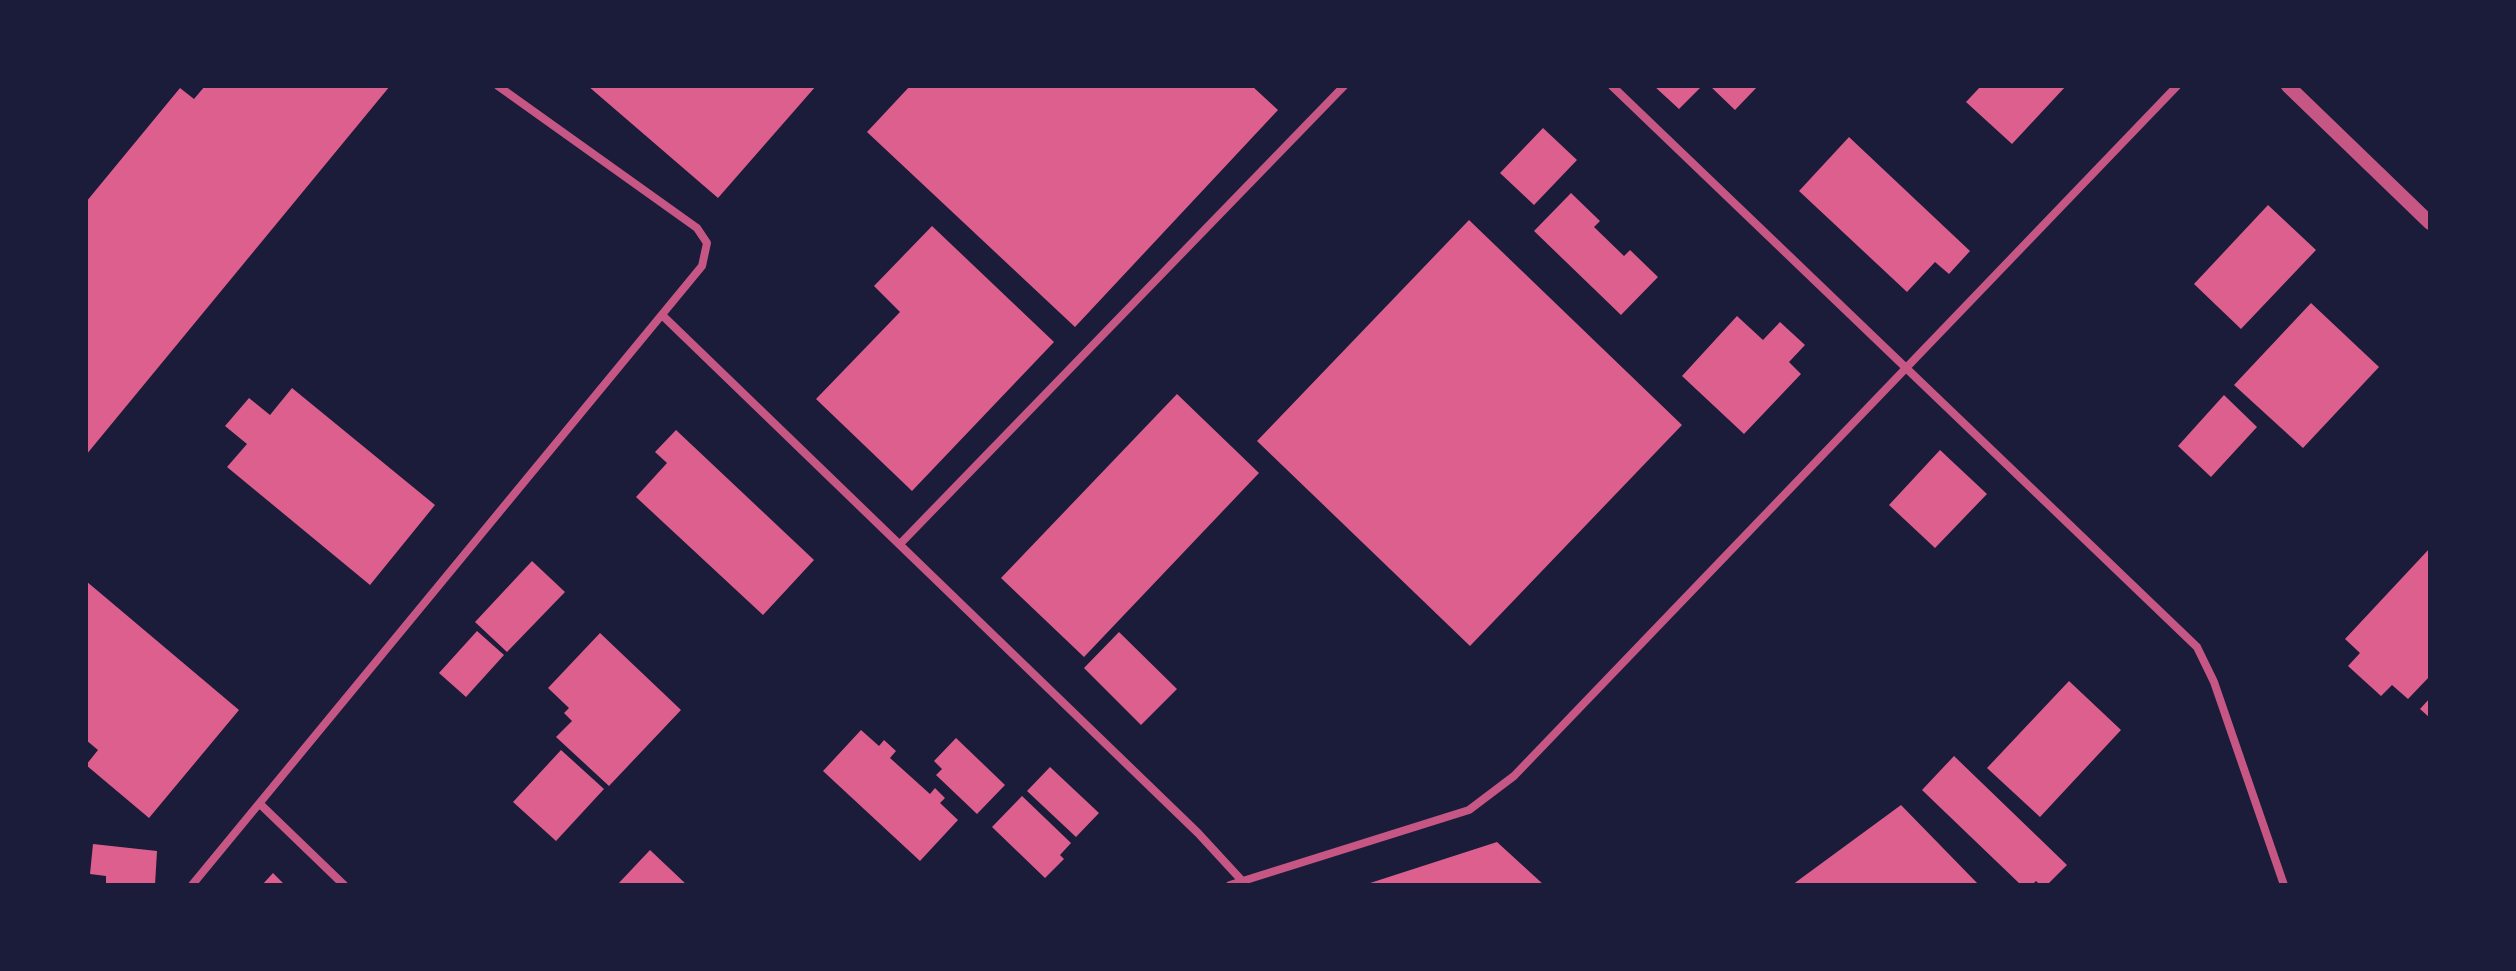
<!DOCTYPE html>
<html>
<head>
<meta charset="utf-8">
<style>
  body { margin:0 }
  #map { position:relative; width:2516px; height:971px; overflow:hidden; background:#1b1b3a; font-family:"Open Sans",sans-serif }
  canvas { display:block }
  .frame { position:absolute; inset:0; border:88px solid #1b1b3a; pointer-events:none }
</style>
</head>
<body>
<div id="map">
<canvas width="2516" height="971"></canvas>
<div class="frame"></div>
</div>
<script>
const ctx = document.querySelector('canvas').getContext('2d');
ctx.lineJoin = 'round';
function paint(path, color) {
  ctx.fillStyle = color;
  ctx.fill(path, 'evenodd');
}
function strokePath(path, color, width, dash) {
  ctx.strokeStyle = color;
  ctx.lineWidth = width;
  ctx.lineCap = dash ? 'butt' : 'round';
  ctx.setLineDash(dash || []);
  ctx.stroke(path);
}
paint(new Path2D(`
  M205 86H390L86 455V202L180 88 194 99Z
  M588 86H816L718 198Z
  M910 86H1252L1278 110 1075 327 867 132Z
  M1654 86H1702L1679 109Z
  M1710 86H1758L1735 110Z
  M1981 86H2066L2012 144 1966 102Z
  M1543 128 1577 160 1534 205 1500 173Z
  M1849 137 1970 251 1949 274 1935 262 1907 292 1799 191Z
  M1571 193 1600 221 1594 227 1624 256 1630 250 1658 277 1621 315 1534 231Z
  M2268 205 2316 250 2241 329 2194 284Z
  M1469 220 1682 425 1470 646 1257 441Z
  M932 226 1054 342 912 491 816 399 900 312 874 286Z
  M2311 303 2379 367 2303 448 2234 385Z
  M1737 316 1763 340 1780 322 1805 345 1789 362 1801 374 1744 434 1682 376Z
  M292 388 435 505 370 585 227 467 247 444 225 426 249 398 270 415Z
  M1177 394 1259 473 1084 657 1001 578Z
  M2224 395 2257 427 2211 477 2178 446Z
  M676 430 814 560 763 615 636 497 667 463 655 452Z
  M1940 450 1987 494 1935 548 1889 505Z
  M2430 548V676L2408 699 2392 685 2381 696 2348 666 2360 653 2345 639Z
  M532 561 565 592 507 652 475 622Z
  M86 581 239 710 149 818 86 765 98 750 86 740Z
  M477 631 504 655 466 697 439 673Z
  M1119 632 1177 689 1141 725 1084 668Z
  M600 633 681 710 609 786 556 737 572 721 564 713 569 708 548 688Z
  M2069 681 2121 730 2040 817 1987 768Z
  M2430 698V718L2420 709Z
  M861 730 879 746 884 740 896 751 890 758 930 794 935 788 945 798 940 803 958 820 920 861 823 771Z
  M956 738 1005 785 977 814 936 775 942 769 934 761Z
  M561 750 604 789 556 841 513 802Z
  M1954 756 2067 865 2047 885H2040L2036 881 2032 885H2021L1922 790Z
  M1050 767 1099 813 1076 837 1027 791Z
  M1022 796 1071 843 1060 855 1064 859 1045 878 992 827Z
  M1901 805 1979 885H1792Z
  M1497 842 1544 885H1367V884Z
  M93 844 157 851 155 885 106 884V876L90 874Z
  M650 850 687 885H617Z
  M273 873 285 885H262Z`), '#dd5f8e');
strokePath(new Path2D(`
  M1612 86 2197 647 2214 682 2284 885
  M662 315 1198 833 1245 884
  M900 544 1344 86
  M260 804 344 885
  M192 885 702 266 707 243 697 228 498 86
  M1230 885 1469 810 1514 776 2177 86`), '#c65784', 8);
strokePath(new Path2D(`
  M2288 86 2430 223`), '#c65784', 14);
</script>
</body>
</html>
